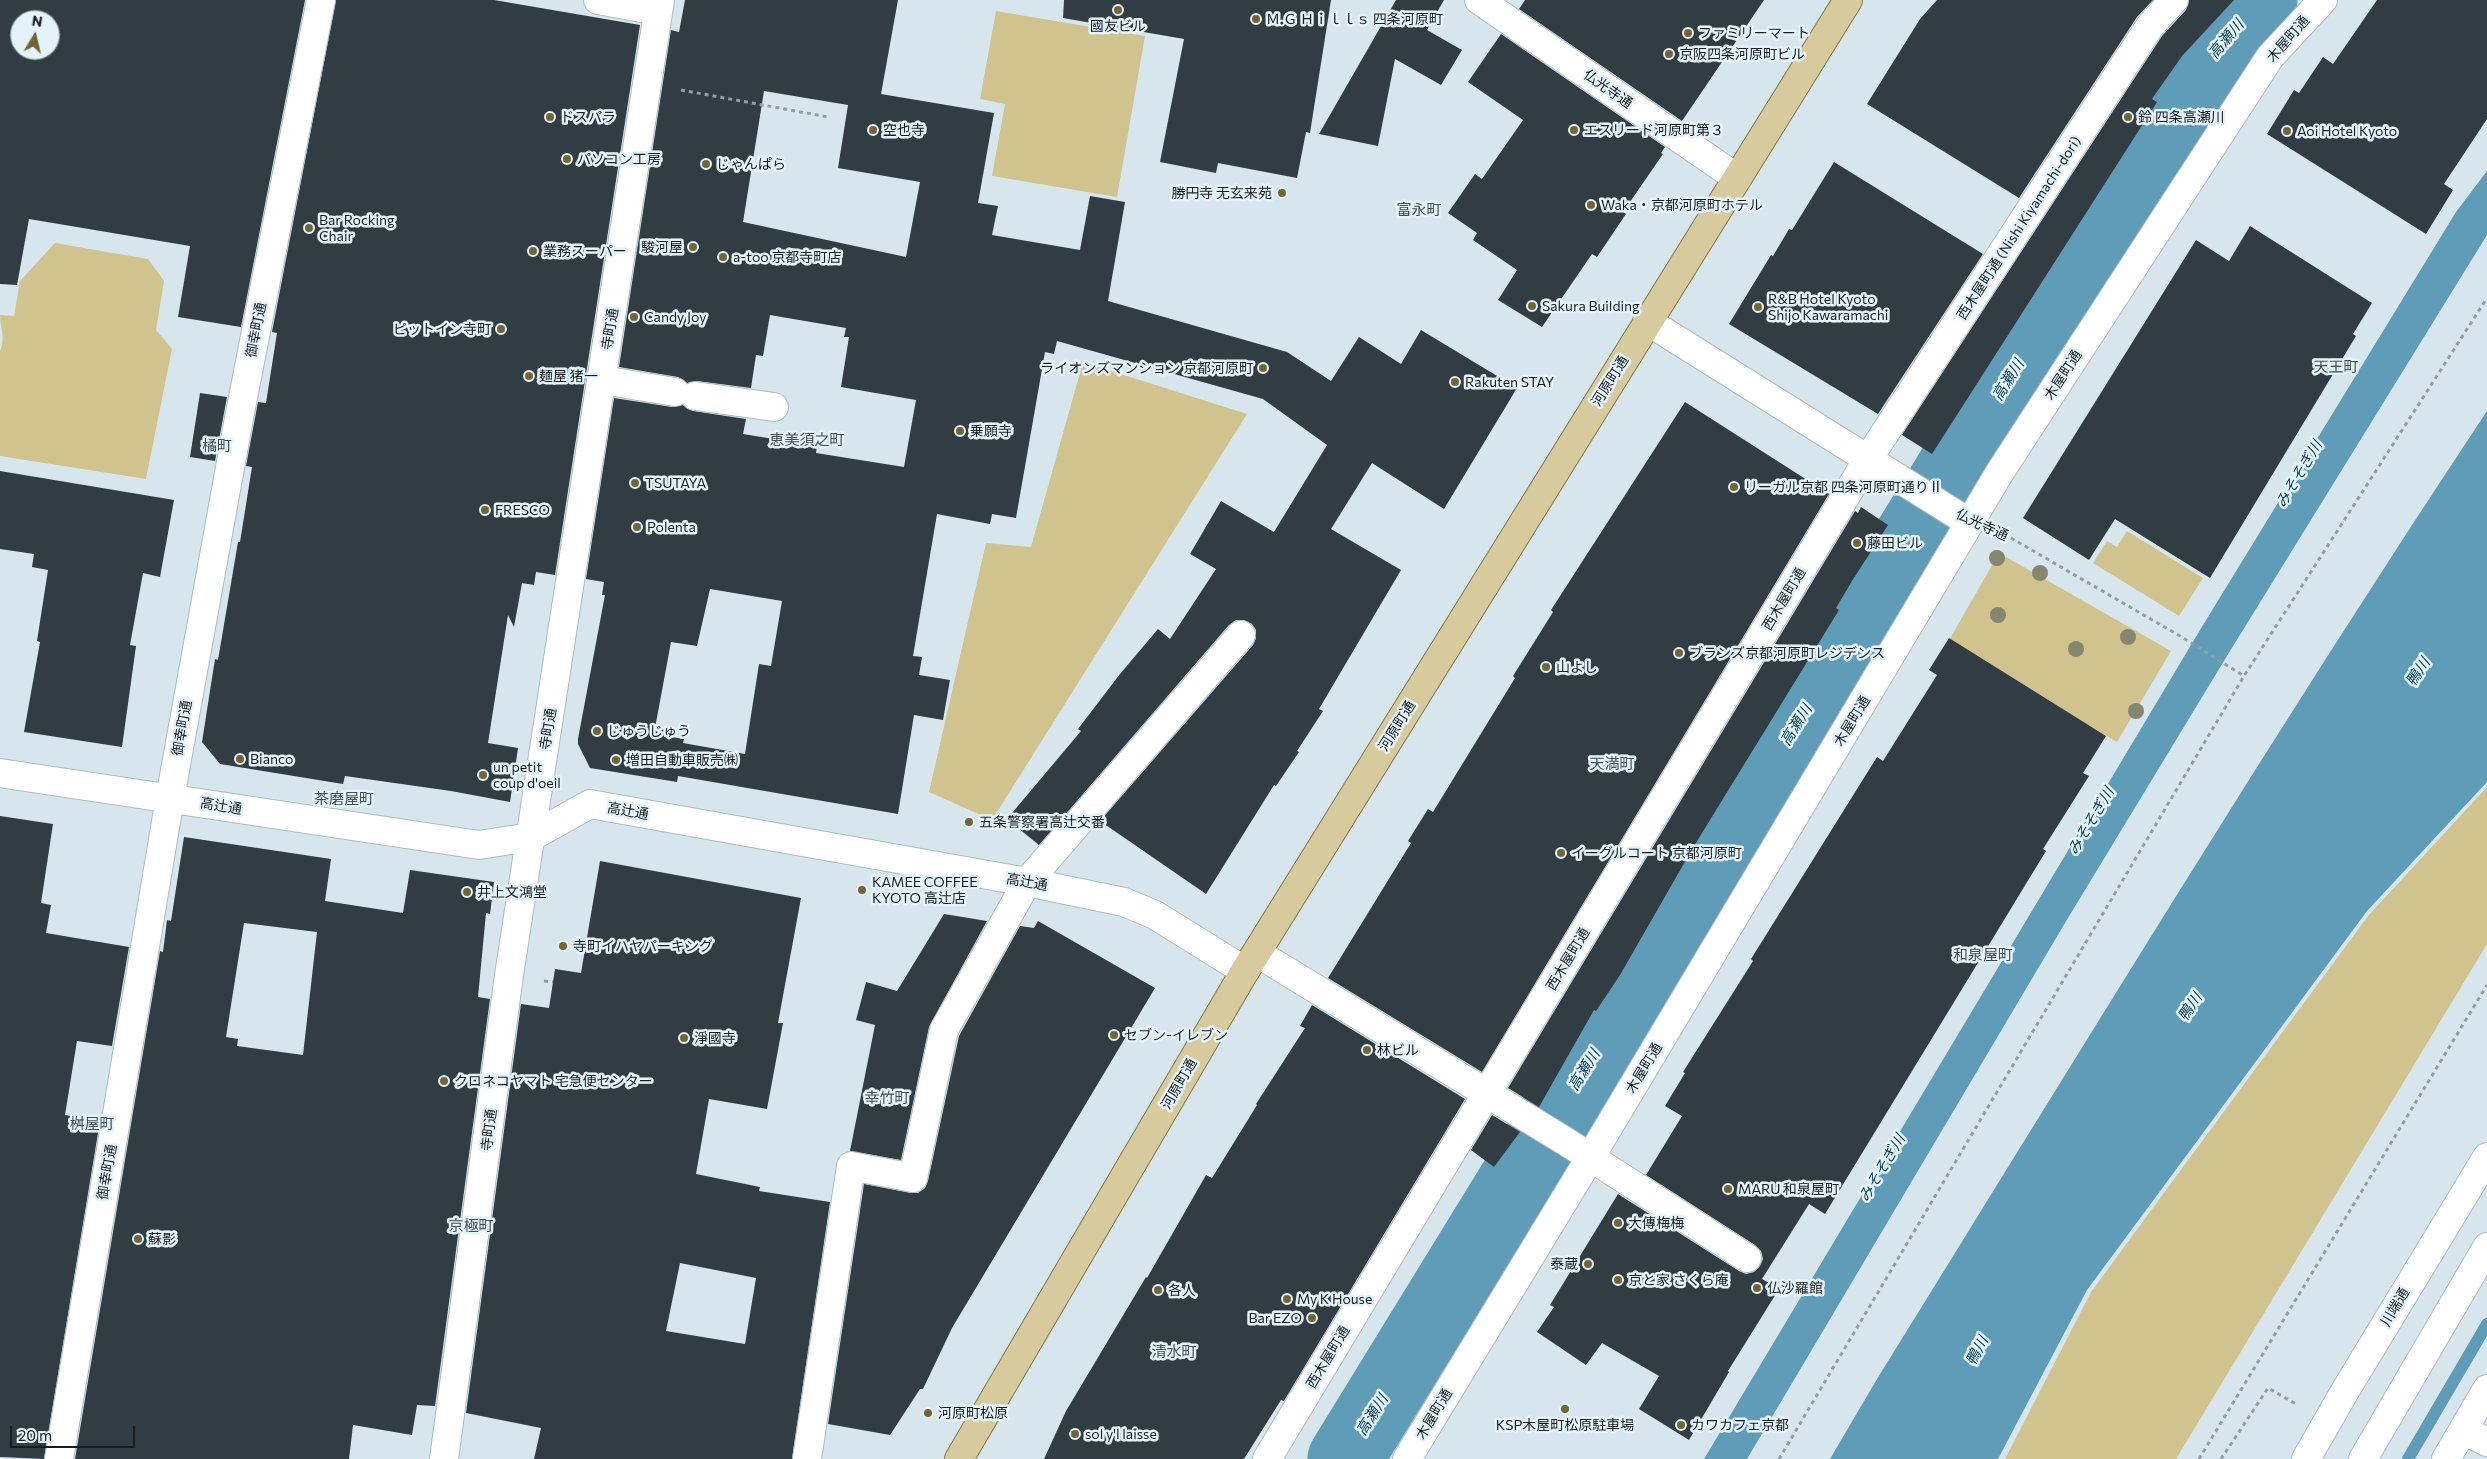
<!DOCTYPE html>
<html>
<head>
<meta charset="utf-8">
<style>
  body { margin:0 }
  #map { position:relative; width:2487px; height:1459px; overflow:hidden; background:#d7e6ed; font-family:Commissioner,sans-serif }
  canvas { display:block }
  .north { position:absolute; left:10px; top:10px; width:50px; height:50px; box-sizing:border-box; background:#e4f3fa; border:1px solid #929da2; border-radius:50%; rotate:9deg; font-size:14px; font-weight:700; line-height:20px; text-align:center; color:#171c1f }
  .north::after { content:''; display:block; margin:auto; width:18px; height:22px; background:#726532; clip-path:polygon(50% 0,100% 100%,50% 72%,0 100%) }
  .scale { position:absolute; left:10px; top:1426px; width:125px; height:22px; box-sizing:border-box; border:2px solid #171c1f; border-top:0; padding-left:6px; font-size:15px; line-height:18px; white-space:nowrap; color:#171c1f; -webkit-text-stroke:4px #e4f3fa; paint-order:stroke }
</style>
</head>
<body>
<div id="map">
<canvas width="2487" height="1459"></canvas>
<div class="north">N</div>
<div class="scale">20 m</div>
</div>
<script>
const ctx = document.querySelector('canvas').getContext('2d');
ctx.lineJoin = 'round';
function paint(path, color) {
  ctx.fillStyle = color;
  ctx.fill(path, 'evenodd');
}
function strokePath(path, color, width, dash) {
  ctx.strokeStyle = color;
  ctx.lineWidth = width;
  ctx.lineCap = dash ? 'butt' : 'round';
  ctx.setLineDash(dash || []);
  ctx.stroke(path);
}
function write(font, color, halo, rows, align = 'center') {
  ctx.font = font + ' Commissioner,"Noto Sans JP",sans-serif';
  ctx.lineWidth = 5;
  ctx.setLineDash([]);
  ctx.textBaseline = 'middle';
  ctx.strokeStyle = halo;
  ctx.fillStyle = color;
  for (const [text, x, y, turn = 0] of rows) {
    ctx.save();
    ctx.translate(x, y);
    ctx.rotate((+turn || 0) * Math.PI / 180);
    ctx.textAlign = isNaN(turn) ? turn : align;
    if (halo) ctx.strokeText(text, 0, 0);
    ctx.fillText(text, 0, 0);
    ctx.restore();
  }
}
paint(new Path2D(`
  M996 11 1145 36 1117 197 992 176 1005 104 980 99Z
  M55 243 148 259 164 281 156 330 172 349 146 479 0 456V351C6 338 0 328 0 315L14 316 20 281Z
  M1083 362 1247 414 992 820 929 792 986 543 1031 547Z
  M2127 531 2203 578 2179 616 2093 563 2107 541 2117 547Z
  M1999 553 2171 651 2117 742 1948 642Z
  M2487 787V944L2176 1459H2005L2091 1292 2368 916Z`), '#d1c38d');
paint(new Path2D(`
  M2487 171V235L2230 651 2068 918 1747 1459H1704L2200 630 2456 212Z
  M2487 411V782L2367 911 2087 1290 1998 1459H1830L1877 1379C2078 1055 2276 729 2487 411Z`), '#5e9cb8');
strokePath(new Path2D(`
  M2408 1459 2487 1324`), '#5e9cb8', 12);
strokePath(new Path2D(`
  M1345 1459 2188 88 2221 43 2260 0`), '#5e9cb8', 75);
paint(new Path2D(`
  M0 0H305L241 327 178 317 190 246 29 219 17 285 0 284ZM20 20H50V50H20Z
  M336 0H494L640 25 555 575 536 572 534 585 522 583 514 627 508 615 488 743 518 748 510 802 451 791 345 776 343 784 220 764 202 742 215 659 218 660 238 542H240L252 467 246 466 258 402 266 403 277 333 272 332Z
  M685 0H898L881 94 994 113 978 203 998 206 992 235 1080 250 1090 196 1125 202 1108 301 1287 352 1331 381 1359 337 1401 364 1421 330 1517 388 1444 509 1372 463 1331 529 1401 570 1319 709 1323 711 1297 751 1299 752 1276 786 1274 785 1206 894 1100 821 1253 645 1256 638V630L1252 624 1244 620H1236L1229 625 1039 845 1007 819 1081 731 1078 729 1120 674 1158 629 1170 639 1216 569 1190 554 1221 501 1274 532 1327 445 1263 399 1057 341 1054 354 1045 352 1016 518 992 514 990 524 937 514 913 656 922 657 919 675 950 680 943 720 914 715 898 814 678 776 677 782 590 768 578 744V739L605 595H602L604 582 586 579 614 398 672 407 683 405 693 411 746 419 743 434 817 446 816 453 904 467 916 400 841 387 849 337H844L846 328 770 315 763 356 756 355 751 388 697 381 687 383 678 377 619 367 671 30 679 32ZM764 91 848 105 838 168 920 182 906 257 743 222ZM710 589 782 601 771 666 759 664 745 754 683 743 684 739 665 736 666 730 655 728 671 642 697 646Z
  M1064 0H1331L1310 133 1306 132 1297 178 1218 163 1216 173 1160 162 1184 39 1063 18Z
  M1396 0H1444L1427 30 1462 50 1441 85 1395 59 1378 146 1319 134Z
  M1525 0H1764L1682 121 1519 9Z
  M1937 0H2153L2137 17 2019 198 1867 104 1920 19Z
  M2189 0H2234L2182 56 2152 99 2157 102 1932 454 1902 435 1905 430 2162 36 2186 10Z
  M2377 0H2487V119L2444 184 2453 190 2426 234 2267 134 2294 90 2299 93 2323 57 2333 64Z
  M1501 34 1665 147 1661 153 1663 154 1623 212 1626 214 1597 257 1592 254 1542 327 1498 300 1517 270 1473 240 1477 233 1448 213 1475 174 1482 179 1523 120 1468 82Z
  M1834 162 1983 254 1878 414 1729 324 1771 255 1773 256 1789 229 1792 230Z
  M2250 226 2372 303 2353 334 2356 336 2210 578 2115 519 2089 560 2023 518 2196 240 2229 261Z
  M200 393 227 397 215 461 190 457Z
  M1685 402 1829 494 1482 1072 1328 978 1411 843 1408 841 1428 809 1433 812 1515 678 1513 676 1553 612 1551 610Z
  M0 471 174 500 160 577 143 573 130 645 136 646 122 747 24 732 40 642 37 641 48 570 32 567 34 554 0 549Z
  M1861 507 1888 525 1852 581 1836 608 1839 610 1694 846 1620 975 1596 1011 1594 1010 1539 1107 1508 1088 1855 511 1858 513Z
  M1949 638 2106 736 2083 773 2089 776 2043 849 2046 851 1825 1214 1809 1204 1762 1279 1779 1289 1728 1371 1729 1372 1689 1440 1639 1409 1659 1376 1602 1343 1586 1365 1537 1332 1554 1307 1550 1305 1618 1194 1739 1271 1746 1274 1754 1272 1760 1266 1763 1259 1761 1251 1755 1245 1646 1175 1682 1116 1665 1106 1685 1073 1683 1072 1753 961 1751 959 1877 757 1883 761 1937 675 1929 670Z
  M0 816 53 824 41 903 51 905 46 933 129 947 112 1046 77 1041 65 1115 100 1121 44 1459 0 1457Z
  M184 837 331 859 325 901 403 913 410 870 494 882 490 914 486 913 478 997 490 999 435 1406 417 1405 412 1435 353 1425 349 1459H75L160 951 163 952 167 920 171 921ZM244 923 317 932 303 1055 237 1046 238 1039 226 1037Z
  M600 861 801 898 778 1023H783L767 1109 709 1099 696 1174 760 1187 759 1191 830 1202 792 1459H534L541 1428 466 1413 521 1004 549 1008 555 969 581 973ZM680 1263 756 1278 745 1344 666 1331Z
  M944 914 987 921 929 1027 901 1160 850 1151 875 1025 856 1020 866 982 897 991Z
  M1038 921 1155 988 952 1328 923 1389H920L890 1435 828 1424 864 1184 911 1193H918L925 1188 928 1181 959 1036 1020 926 1034 928Z
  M1312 1005 1465 1099 1284 1401 1281 1400 1244 1459H1044L1066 1411 1146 1277 1147 1278 1206 1175 1212 1178 1257 1105 1256 1104 1305 1028 1300 1026Z
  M1492 1115 1520 1132 1494 1167 1471 1150Z`), '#313d43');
const minor = new Path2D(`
  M598 0 658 11
  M1479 0 1737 178
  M1647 321 1970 523
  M602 380 675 392
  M695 396 774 407
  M0 773 479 845 531 837 590 804 1027 882 1124 902 1155 915 1245 971
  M1257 953 1565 1141 1747 1258
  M2463 1430 2487 1442
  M59 1459 170 798 239 418 321 0
  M444 1459 509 975 660 0
  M807 1459 851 1166 913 1178 944 1030 1027 882 1241 635
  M1267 1459 1868 459 2150 26 2174 0
  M1407 1459 1590 1158 2000 472 2270 57 2323 0
  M2306 1459 2345 1391 2487 1157
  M2363 1459 2487 1247
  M2446 1459 2487 1389`);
const major = new Path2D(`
  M959 1459 1245 971 1848 0`);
strokePath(minor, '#adbbc2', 30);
strokePath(major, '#827847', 30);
strokePath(new Path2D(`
  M681 90 828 117
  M2004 534 2180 636 2244 676
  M544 981 553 982
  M1779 1459 2244 676 2487 298
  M2199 1459 2487 985
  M2221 1459 2268 1388 2296 1404`), '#939ea4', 3, [4, 4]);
strokePath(minor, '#fff', 28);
strokePath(major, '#d7cb9e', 28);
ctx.fillStyle = '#868670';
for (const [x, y] of [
  [1997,558],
  [2040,573],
  [1998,615],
  [2128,637],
  [2076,649],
  [2136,711]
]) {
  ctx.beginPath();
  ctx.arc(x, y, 8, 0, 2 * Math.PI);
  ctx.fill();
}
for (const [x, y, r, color] of [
  [1118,10,5,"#726532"],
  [1256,19,5,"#726532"],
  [1688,33,5,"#726532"],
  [1669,54,5,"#726532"],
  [550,117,5,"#726532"],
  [2128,117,5,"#726532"],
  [873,130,5,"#726532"],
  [1574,130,5,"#726532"],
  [2287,131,5,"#726532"],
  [567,159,5,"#726532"],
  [706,164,5,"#726532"],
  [1282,193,5,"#726532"],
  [1591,205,5,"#726532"],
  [309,228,5,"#726532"],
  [693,247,5,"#726532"],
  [533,251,5,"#726532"],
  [723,257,5,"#726532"],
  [1532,306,5,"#726532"],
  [1758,307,5,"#726532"],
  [634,317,5,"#726532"],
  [501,329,5,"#726532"],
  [1263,368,5,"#726532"],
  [529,376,5,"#726532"],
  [1455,382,5,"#726532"],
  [960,431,5,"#726532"],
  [635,483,5,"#726532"],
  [1734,487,5,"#726532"],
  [485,510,5,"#726532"],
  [637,527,5,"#726532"],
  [1857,543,5,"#726532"],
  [1679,653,5,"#726532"],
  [1546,667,5,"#726532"],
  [597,731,5,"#726532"],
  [240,759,5,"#726532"],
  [616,760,5,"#726532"],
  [483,775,5,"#726532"],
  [969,822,5,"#726532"],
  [1561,853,5,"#726532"],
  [862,890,5,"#726532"],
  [467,892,5,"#726532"],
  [563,946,5,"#726532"],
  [1114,1035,5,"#726532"],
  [684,1038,5,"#726532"],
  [1367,1050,5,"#726532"],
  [444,1081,5,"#726532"],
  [1728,1189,5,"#726532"],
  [1618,1223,5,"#726532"],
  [138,1239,5,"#726532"],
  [1588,1264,5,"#726532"],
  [1618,1280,5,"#726532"],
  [1757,1288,5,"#726532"],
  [1158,1290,5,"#726532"],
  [1287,1299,5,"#726532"],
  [1312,1318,5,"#726532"],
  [1565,1409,5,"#726532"],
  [928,1413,5,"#726532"],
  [1681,1425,5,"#726532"],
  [1075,1434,5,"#726532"]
]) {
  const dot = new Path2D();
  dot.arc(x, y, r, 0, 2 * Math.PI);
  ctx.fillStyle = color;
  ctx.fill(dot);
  strokePath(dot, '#e4f3fa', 2);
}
write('14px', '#171c1f', '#e4f3fa', [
  ["Ｍ.Ｇ Ｈｉｌｌｓ 四条河原町",1266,19],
  ["國友ビル",1118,26,"center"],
  ["ファミリーマート",1698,33],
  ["京阪四条河原町ビル",1679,54],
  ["ドスパラ",560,117],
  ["鈴 四条高瀬川",2138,117],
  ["空也寺",883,130],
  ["エスリード河原町第３",1584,130],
  ["Aoi Hotel Kyoto",2297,131],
  ["パソコン工房",577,159],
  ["じゃんぱら",716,164],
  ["勝円寺 无玄来苑",1272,193,"right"],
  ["Waka・京都河原町ホテル",1601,205],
  ["Bar Rocking",319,220],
  ["Chair",319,236],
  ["駿河屋",683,247,"right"],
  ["業務スーパー",543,251],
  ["a-too 京都寺町店",733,257],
  ["R&B Hotel Kyoto",1768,299],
  ["Shijo Kawaramachi",1768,315],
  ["Sakura Building",1542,306],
  ["Candy Joy",644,317],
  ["ピットイン寺町",491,329,"right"],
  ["ライオンズマンション 京都河原町",1253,368,"right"],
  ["麺屋 猪一",539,376],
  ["Rakuten STAY",1465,382],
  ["乗願寺",970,431],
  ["TSUTAYA",645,483],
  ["リーガル京都 四条河原町通りⅡ",1744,487],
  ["FRESCO",495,510],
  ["Polenta",647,527],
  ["藤田ビル",1867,543],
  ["ブランズ京都河原町レジデンス",1689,653],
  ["山よし",1556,667],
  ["じゅうじゅう",607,731],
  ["Bianco",250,759],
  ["増田自動車販売㈱",626,760],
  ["un petit",493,767],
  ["coup d'oeil",493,783],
  ["五条警察署高辻交番",979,822],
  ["イーグルコート 京都河原町",1571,853],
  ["KAMEE COFFEE",872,882],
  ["KYOTO 高辻店",872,898],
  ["井上文鴻堂",477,892],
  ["寺町イハヤパーキング",573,946],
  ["セブン-イレブン",1124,1035],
  ["淨國寺",694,1038],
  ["林ビル",1377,1050],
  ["クロネコヤマト 宅急便センター",454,1081],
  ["MARU 和泉屋町",1738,1189],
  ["大傳梅梅",1628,1223],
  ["蘇影",148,1239],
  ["泰蔵",1578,1264,"right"],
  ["京と家 さくら庵",1628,1280],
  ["仏沙羅館",1767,1288],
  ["各人",1168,1290],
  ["My K House",1297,1299],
  ["Bar EZO",1302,1318,"right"],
  ["河原町松原",938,1413],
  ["KSP木屋町松原駐車場",1565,1425,"center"],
  ["カワカフェ京都",1691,1425],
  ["sol y'l laisse",1085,1434]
], 'left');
write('14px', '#171c1f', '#e4f3fa', [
  ["木屋町通",2288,39,-49],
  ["仏光寺通",1608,89,35],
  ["西木屋町通 (Nishi Kiyamachi-dori)",2019,228,-57],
  ["寺町通",610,329,-81],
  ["御幸町通",256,330,-79],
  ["木屋町通",2063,375,-57],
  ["河原町通",1610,381,-58],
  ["仏光寺通",1982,525,25],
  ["西木屋町通",1784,599,-59],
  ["木屋町通",1852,721,-59],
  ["河原町通",1397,726,-58],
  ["御幸町通",182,728,-80],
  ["寺町通",548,729,-81],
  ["高辻通",221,806,9],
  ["高辻通",628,811,10],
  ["高辻通",1027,882,10],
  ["西木屋町通",1568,959,-59],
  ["木屋町通",1644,1068,-59],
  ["河原町通",1179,1084,-60],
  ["寺町通",489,1130,-83],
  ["御幸町通",107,1172,-80],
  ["川端通",2395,1307,-59],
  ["西木屋町通",1328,1357,-59],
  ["木屋町通",1434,1414,-59]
]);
write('italic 15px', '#074054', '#e4f3fa', [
  ["高瀬川",2226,39,-50],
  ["高瀬川",2008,380,-58],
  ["みそそぎ川",2299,474,-59],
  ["鴨川",2418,672,-56],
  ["高瀬川",1796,725,-58],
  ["みそそぎ川",2091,821,-59],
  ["鴨川",2190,1007,-56],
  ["高瀬川",1584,1070,-58],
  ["みそそぎ川",1882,1168,-59],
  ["鴨川",1977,1351,-62],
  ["高瀬川",1372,1415,-58]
]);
write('15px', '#424f54', '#e4f3fa', [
  ["富永町",1419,210],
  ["天王町",2336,367],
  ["恵美須之町",807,440],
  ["橘町",217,446],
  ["天満町",1612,764],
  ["茶磨屋町",344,799],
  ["和泉屋町",1983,955],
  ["幸竹町",887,1098],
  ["桝屋町",92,1124],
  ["京極町",471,1226],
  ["清水町",1174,1352]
]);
</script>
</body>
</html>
